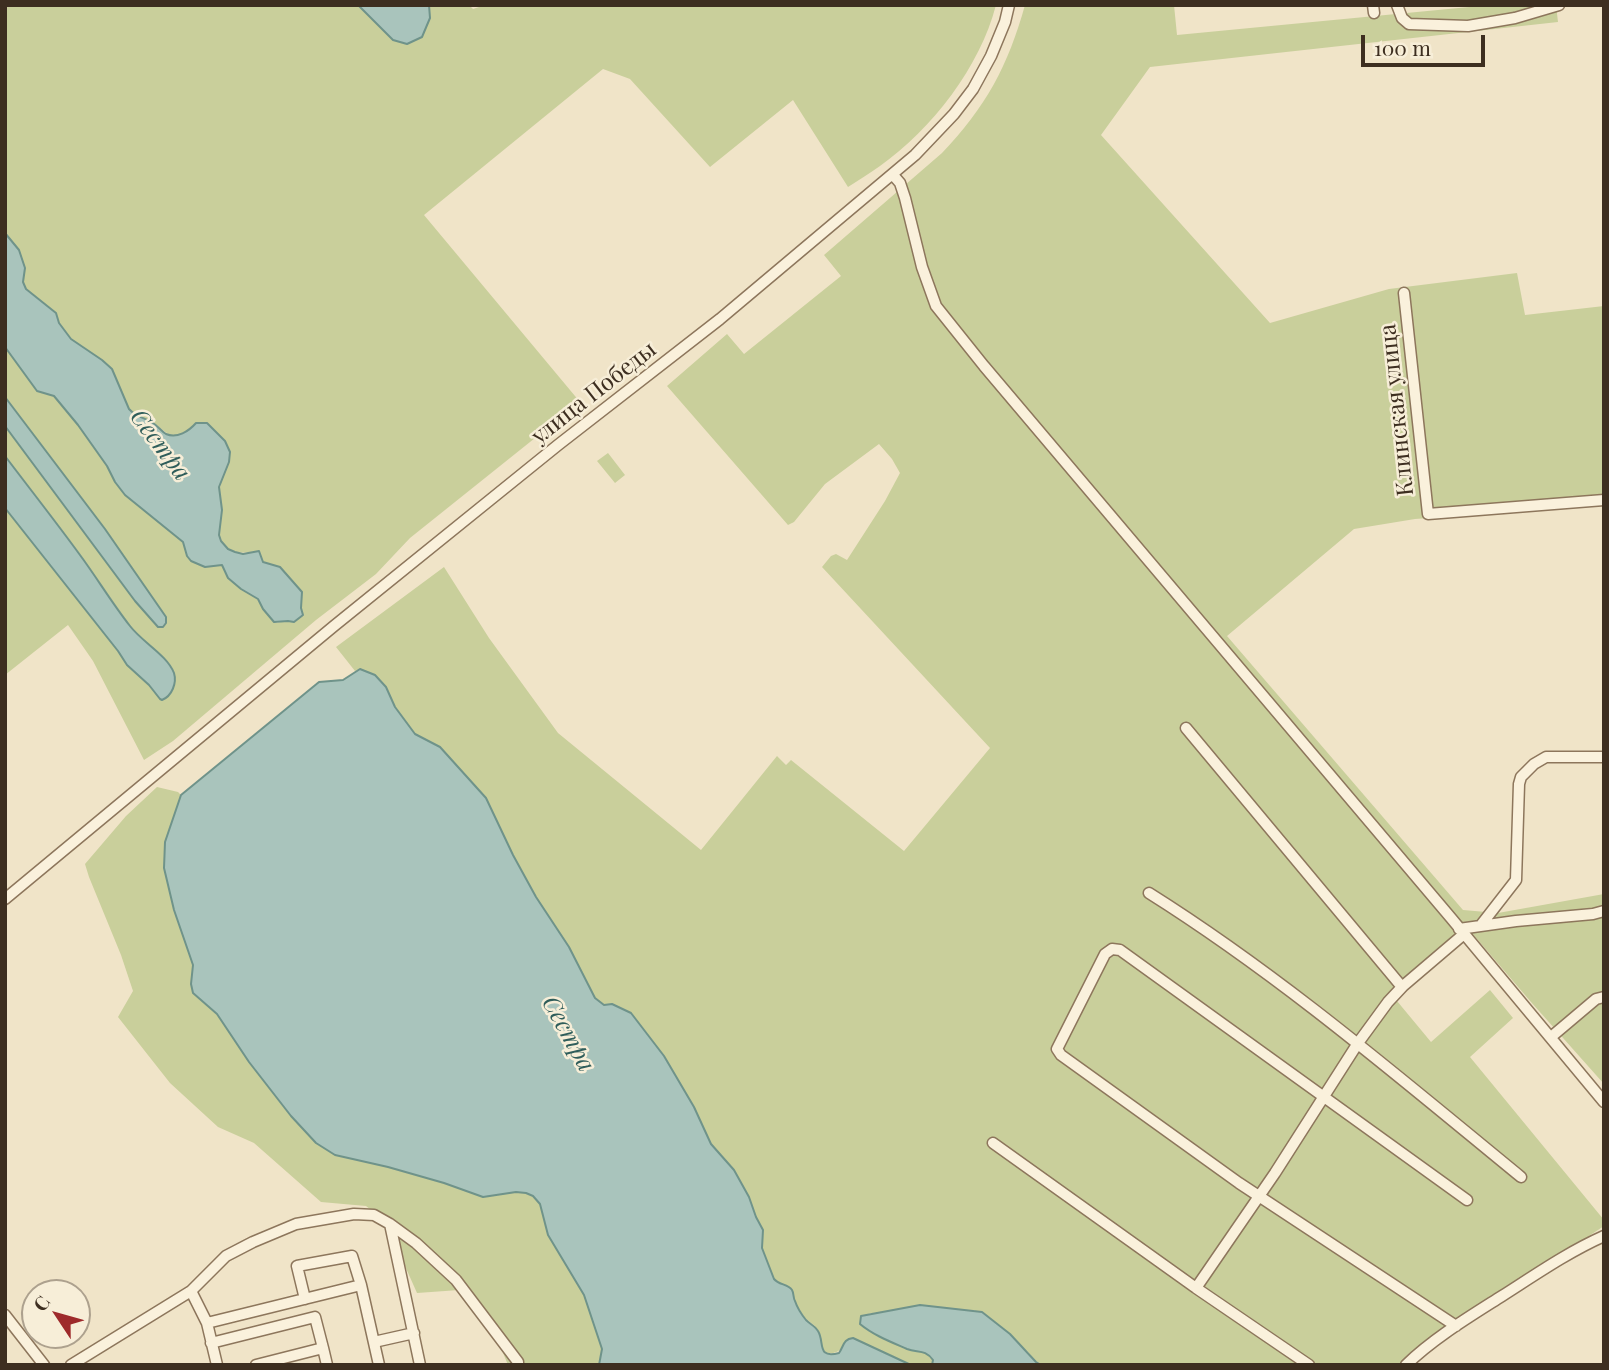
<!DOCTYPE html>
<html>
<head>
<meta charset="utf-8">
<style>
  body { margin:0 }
  #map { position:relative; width:1609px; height:1370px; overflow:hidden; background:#f0e4c8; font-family:"Playfair Display",serif }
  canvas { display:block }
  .frame { position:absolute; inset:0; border:7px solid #3d2e20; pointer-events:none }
  .north { position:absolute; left:21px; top:1279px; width:70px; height:70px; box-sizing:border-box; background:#f7eed8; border:2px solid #ada18e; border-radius:50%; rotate:306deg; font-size:19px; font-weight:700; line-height:28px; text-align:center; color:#3d2e20 }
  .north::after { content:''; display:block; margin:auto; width:24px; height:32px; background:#9e2a2b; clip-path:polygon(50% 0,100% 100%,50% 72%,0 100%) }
  .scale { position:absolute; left:1361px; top:35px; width:124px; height:32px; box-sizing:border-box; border:4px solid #3d2e20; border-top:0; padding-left:9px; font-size:21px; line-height:24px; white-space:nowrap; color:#3d2e20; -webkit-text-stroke:5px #f7eed8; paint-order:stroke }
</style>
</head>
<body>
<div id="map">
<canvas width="1609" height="1370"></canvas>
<div class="frame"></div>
<div class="north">С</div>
<div class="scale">100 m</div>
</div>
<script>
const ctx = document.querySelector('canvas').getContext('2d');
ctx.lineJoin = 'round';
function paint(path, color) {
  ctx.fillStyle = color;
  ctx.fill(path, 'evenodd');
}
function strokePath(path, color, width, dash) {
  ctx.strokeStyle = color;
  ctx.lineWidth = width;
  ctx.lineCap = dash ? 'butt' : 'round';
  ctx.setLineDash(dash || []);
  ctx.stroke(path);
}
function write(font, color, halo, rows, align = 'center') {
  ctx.font = font + ' "Playfair Display",serif';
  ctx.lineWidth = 5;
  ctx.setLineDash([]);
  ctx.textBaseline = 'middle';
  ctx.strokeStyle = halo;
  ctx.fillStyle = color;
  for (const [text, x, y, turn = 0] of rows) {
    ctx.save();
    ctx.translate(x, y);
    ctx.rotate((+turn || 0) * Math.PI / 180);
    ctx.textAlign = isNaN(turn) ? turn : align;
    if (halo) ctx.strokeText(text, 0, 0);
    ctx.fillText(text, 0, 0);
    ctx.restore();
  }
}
paint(new Path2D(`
  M5 5H469L473 9 485 5H996C980 67 932 129 880 166 870 173 859 180 848 187L793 100 710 167 630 79 603 69 424 215 580 402 410 538 376 574 316 620 173 741 144 760 93 661 68 625 5 675V508L118 651 127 665 149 685 172 689 175 675 130 626 79 553 5 456V426L135 601 166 617 105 529 5 397V347L37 391 54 396 78 425 107 466 115 482 125 495 183 542 187 556 191 561 205 567 222 564 225 573 241 589 258 599 263 609 277 623 288 620 301 608 302 592 275 566 263 562 259 551C245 553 226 556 220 539 218 533 221 524 221 517 220 503 218 490 222 478L190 429C166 444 167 428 149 421 141 418 135 417 129 409L112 369 102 360 71 339 59 323 56 313 26 289 23 286 19 251 5 233Z
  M1025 5H1174L1177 35 1490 5H1556L1558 22 1150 67 1101 135 1270 323 1389 289 1517 273 1525 315 1604 306V506L1415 519 1354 529 1227 636 1463 910 1498 913 1604 894V1084L1531 1002 1471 932 1459 929 1397 1001 1431 1042 1490 990 1513 1018 1470 1057 1604 1220V1226L1416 1351 1401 1365H1041L1036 1362 1028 1352 974 1310 883 1313H871L861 1317 918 1350 923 1351 929 1355 933 1360 932 1365H911L853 1338C844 1346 839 1355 826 1353L820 1344V1334L815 1326 805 1318 795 1303 792 1290 786 1285 777 1283 774 1279 762 1248 763 1230 756 1217 749 1197 734 1170 711 1144 694 1107 664 1056 631 1013 612 1004 604 1006 595 998 569 947 536 897 513 855 440 747 415 734 395 707 386 687 360 669 355 671 336 647 444 567 489 638 558 733 701 850 777 756 786 765 791 760 904 851 990 748 822 567 831 556 836 554 847 560 885 501 900 473 892 459 879 444 825 484 794 522 788 525 667 386 727 334 744 354 841 276 824 255 942 153C986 107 1008 66 1025 5Z
  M608 453 625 475 615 483 597 461Z
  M157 787 178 792 181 795 165 842 164 868 174 910 194 965 191 984 193 993 217 1014 249 1062 291 1116 335 1155 388 1167 444 1183 483 1197 516 1192 526 1193 533 1196 540 1204 548 1235 584 1295 602 1349 599 1365H508L499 1343 459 1290 417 1293 385 1221 366 1206 321 1202 254 1143 218 1127 170 1083 118 1017 133 991 121 955 89 877 85 864 126 816Z`), '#c9cf9b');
const water = new Path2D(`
  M358 5H429L430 18 422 37 407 44 393 40Z
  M5 233 19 250 25 268 23 282 26 289 56 313 59 323 71 339 102 360 112 369 129 409C137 418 144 417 153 423 158 426 161 431 166 434 177 439 189 431 196 423H207L225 441 230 452 229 462 219 487 222 510 219 535 221 541 228 549 235 552 243 554 259 551 263 562 280 567 302 592 301 608 303 615 294 622 288 621 274 622 263 609 258 599 241 589 228 578 222 565 205 567 191 561 187 556 183 542 125 495 115 482 107 466 78 425 54 396 37 391 5 347Z
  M5 397 105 529 166 617V623L163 627H158L135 601 5 426Z
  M5 456C30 489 56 522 80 555 97 578 112 603 130 626 142 642 167 655 174 673 177 683 172 696 162 700L160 699 149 685 127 665 118 651 5 508Z
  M360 669 375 675 386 687 395 707 415 734 440 747 486 798 513 855 536 897 569 947 595 998 604 1005 612 1004 631 1013 664 1056 694 1107 711 1144 734 1170 749 1197 756 1217 763 1230 762 1248 774 1279C779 1285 788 1284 792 1290 794 1293 793 1298 795 1301 797 1307 802 1315 806 1320 810 1324 815 1326 818 1331 825 1342 816 1359 839 1353 844 1346 843 1339 853 1338L911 1365H599L602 1349 584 1295 548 1235 540 1204 533 1196 526 1193 516 1192 483 1197 444 1183 388 1167 335 1155 316 1143 291 1116 249 1062 217 1014 193 993 191 984 193 965 174 910 164 868 165 842 181 795 319 682 343 680Z
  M920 1305 982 1312 1010 1334 1036 1362 1041 1365H932L933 1360C925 1349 918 1353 907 1349 891 1342 873 1335 860 1324L861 1316Z`);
paint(water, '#a9c4bc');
strokePath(water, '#6f938a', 2);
const minor = new Path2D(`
  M1373 5 1374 13
  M1397 5 1402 18 1409 24 1468 26 1515 18 1559 5
  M893 175 900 183 905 198 922 267 936 306 984 366 1451 918 1604 1102
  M1404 293 1428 514 1604 500
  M1186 728 1402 987
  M1149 893C1281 976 1400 1078 1521 1177
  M5 899 334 626 558 445 720 319 915 155 954 114 973 89 991 56 1005 22 1009 5
  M1481 925 1516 880 1519 784 1521 777 1534 764 1546 757H1604
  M1459 929 1516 921 1593 914 1604 911
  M1551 1037 1596 999 1604 997
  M993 1143 1196 1288 1309 1365
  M390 1224 420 1365
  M1196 1288 1275 1173 1358 1043 1388 1002 1403 986 1464 934
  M191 1291 207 1323 217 1365
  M305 1299 297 1266 352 1256 361 1285 379 1365
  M5 1315 44 1365
  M207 1323 361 1285
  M1456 1326 1239 1183 1061 1055 1057 1049 1105 954 1112 949 1120 950 1467 1200
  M374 1342 414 1333
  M211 1343 315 1317 323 1348 256 1365
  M323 1348 327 1365
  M71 1365 191 1291 226 1256 253 1242 296 1224 354 1214 374 1215 390 1224 416 1243 456 1280 518 1362V1365
  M1406 1365C1434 1338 1469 1317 1502 1296 1535 1275 1568 1252 1604 1236`);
strokePath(minor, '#8d765c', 13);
strokePath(minor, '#faf1dc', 10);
write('23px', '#3d2e20', '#f7eed8', [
  ["улица Победы",594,393,-38],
  ["Клинская улица",1397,410,-96]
]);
write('italic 24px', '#2f5d5a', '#f7eed8', [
  ["Сестра",160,445,53],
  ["Сестра",568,1034,61]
]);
</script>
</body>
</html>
